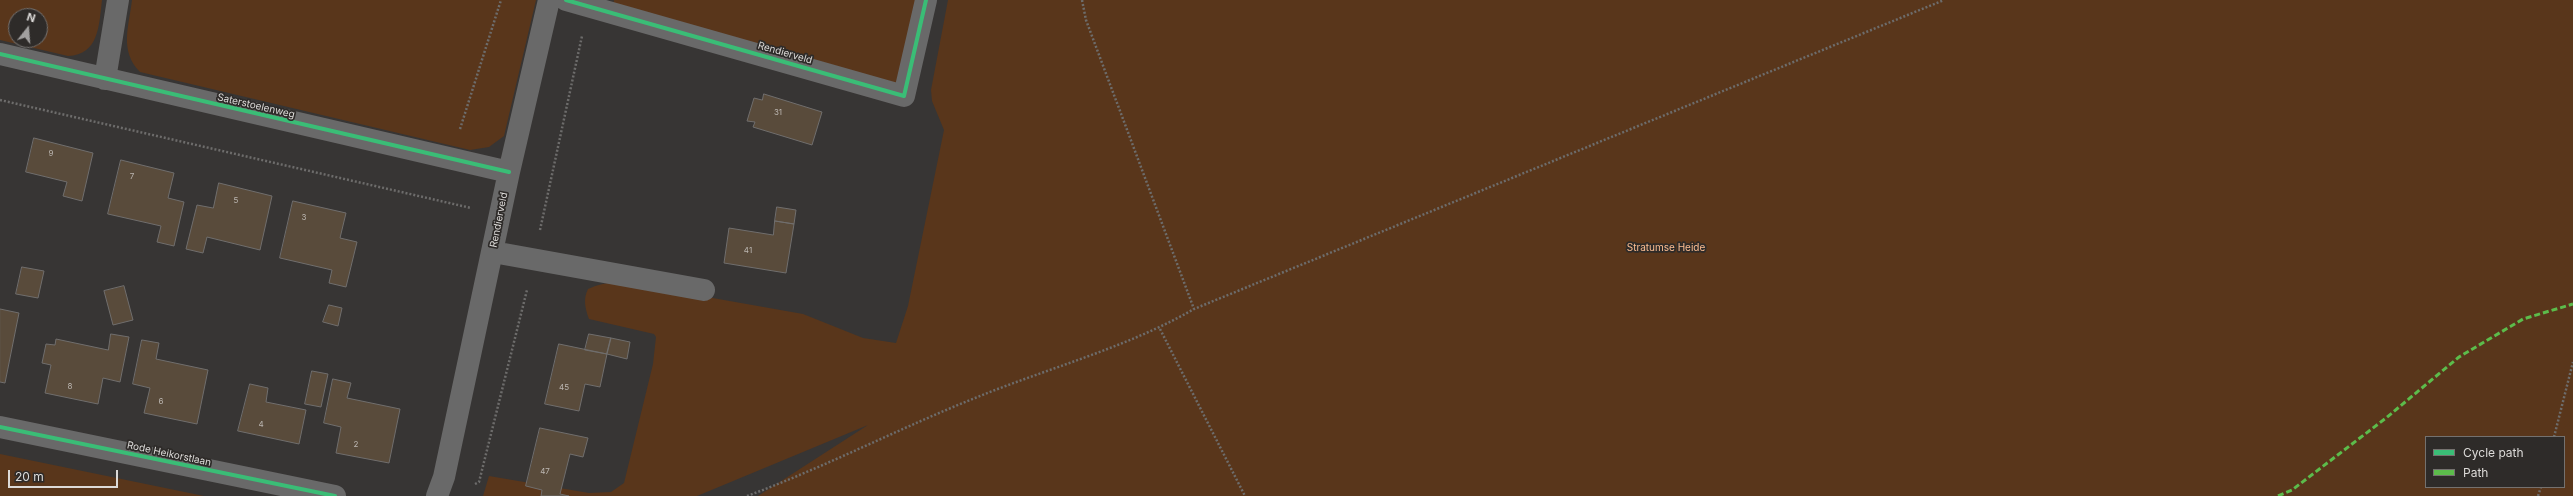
<!DOCTYPE html>
<html>
<head>
<meta charset="utf-8">
<style>
  body { margin:0 }
  #map { position:relative; width:2573px; height:496px; overflow:hidden; background:#373534; font-family:Inter,sans-serif }
  canvas { display:block }
  .legend { position:absolute; left:2425px; top:436px; width:140px; height:52px; box-sizing:border-box; background:#2e2b29; border:1px solid #74716f; margin:0; padding:5px 7px; list-style:none; font-size:12px; color:#dcdad8 }
  .legend li { display:flex; align-items:center; gap:8px; height:20px }
  .legend b { width:20px; border:1px solid #74716f }
  .north { position:absolute; left:8px; top:8px; width:40px; height:40px; box-sizing:border-box; background:#2e2b29; border:1px solid #74716f; border-radius:50%; rotate:17deg; font-size:11px; font-weight:700; line-height:16px; text-align:center; color:#dcdad8 }
  .north::after { content:''; display:block; margin:auto; width:14px; height:18px; background:#a2a09f; clip-path:polygon(50% 0,100% 100%,50% 72%,0 100%) }
  .scale { position:absolute; left:8px; top:470px; width:110px; height:18px; box-sizing:border-box; border:2px solid #dcdad8; border-top:0; padding-left:5px; font-size:12px; line-height:14px; white-space:nowrap; color:#dcdad8; -webkit-text-stroke:3px #2e2b29; paint-order:stroke }
</style>
</head>
<body>
<div id="map">
<canvas width="2573" height="496"></canvas>
<ul class="legend">
<li><b style="height:5px;background:#3abd76"></b>Cycle path</li>
<li><b style="height:5px;background:#5cbc4b"></b>Path</li>
</ul>
<div class="north">N</div>
<div class="scale">20 m</div>
</div>
<script>
const ctx = document.querySelector('canvas').getContext('2d');
ctx.lineJoin = 'round';
function paint(path, color) {
  ctx.fillStyle = color;
  ctx.fill(path, 'evenodd');
}
function strokePath(path, color, width, dash) {
  ctx.strokeStyle = color;
  ctx.lineWidth = width;
  ctx.lineCap = dash ? 'butt' : 'round';
  ctx.setLineDash(dash || []);
  ctx.stroke(path);
}
function write(font, color, halo, rows, align = 'center') {
  ctx.font = font + ' Inter,sans-serif';
  ctx.lineWidth = 3.5;
  ctx.setLineDash([]);
  ctx.textBaseline = 'middle';
  ctx.strokeStyle = halo;
  ctx.fillStyle = color;
  for (const [text, x, y, turn = 0] of rows) {
    ctx.save();
    ctx.translate(x, y);
    ctx.rotate((+turn || 0) * Math.PI / 180);
    ctx.textAlign = isNaN(turn) ? turn : align;
    if (halo) ctx.strokeText(text, 0, 0);
    ctx.fillText(text, 0, 0);
    ctx.restore();
  }
}
paint(new Path2D(`
  M0 0H102C99 25 99 55 68 56L0 40ZM16 16H40V40H16Z
  M132 0H536L504 136 489 147 470 150 140 72C119 51 129 26 132 0Z
  M614 0H916L896 86 613 5Z
  M948 0H2573V496H758L868 425 697 496H483L489 476 589 493 611 492 624 483 653 364 656 337 654 334 589 319C585 308 583 299 588 289 601 283 614 281 628 283L803 314 863 338 896 343 908 306 944 130 932 101 931 90ZM2426 437H2564V487H2426Z
  M0 454 204 496H0Z`), '#59361b');
const building = new Path2D(`
  M764 94 822 112 812 145 753 127 755 122 747 121 754 98 762 100Z
  M34 138 93 153 82 201 63 196 67 182 26 172Z
  M121 160 174 173 168 198 184 202 174 246 157 242 161 226 108 214Z
  M219 183 272 196 260 250 207 237 203 253 186 249 197 205 213 208Z
  M293 201 346 213 340 238 357 242 346 287 329 283 332 270 280 258Z
  M777 207 796 210 794 224 775 221Z
  M775 221 794 224 786 273 724 263 729 228 773 235Z
  M22 267 44 271 38 298 16 294Z
  M124 286 133 320 113 325 104 291Z
  M329 305 342 308 338 326 323 322Z
  M0 309 19 313 5 383 0 382Z
  M111 334 129 337 120 382 103 378 98 404 45 393 51 365 42 363 46 344 55 345 56 339 108 350Z
  M589 334 611 338 607 354 585 350Z
  M611 338 630 342 627 359 607 354Z
  M142 340 159 343 156 359 208 370 197 424 144 413 150 388 133 384Z
  M559 344 607 354 600 387 585 384 579 411 545 404Z
  M312 371 328 374 321 407 305 404Z
  M333 379 351 383 347 398 400 409 389 463 336 453 341 427 324 423Z
  M250 384 268 388 266 402 306 410 299 444 238 431Z
  M540 428 588 438 583 457 570 454 560 494 569 496H541L542 490 526 486Z`);
paint(building, '#594b3b');
strokePath(building, '#706e6d', 1);
strokePath(new Path2D(`
  M1082 0 1086 20 1194 309
  M0 100 471 208
  M460 129 501 0
  M540 230 582 36
  M1160 329 1245 496
  M2554 437 2573 362
  M475 484 479 482 527 290
  M747 496C825 467 898 429 975 398 1048 368 1126 348 1194 309L1944 0
  M2538 496 2541 487`), '#6d6c6b', 2.5, [2, 2]);
strokePath(new Path2D(`
  M566 0 904 96 926 0
  M0 54 509 172
  M105 79 118 0
  M493 252 704 290
  M0 427 335 496
  M437 496 444 477 509 172 549 0`), '#696969', 22);
strokePath(new Path2D(`
  M2278 496 2292 490 2386 418 2459 357 2523 319 2573 304`), '#5cbc4b', 3, [6, 3]);
strokePath(new Path2D(`
  M566 0 904 96 926 0
  M0 54 509 172
  M0 427 335 496`), '#3abd76', 4);
write('8px', '#bbb6b1', null, [
  ["31",778,113],
  ["9",51,154],
  ["7",132,177],
  ["5",236,201],
  ["3",304,218],
  ["41",748,251],
  ["8",70,387],
  ["45",564,388],
  ["6",161,402],
  ["4",261,425],
  ["2",356,445],
  ["47",545,472]
]);
write('10px', '#dcdad8', '#2e2b29', [
  ["Rendierveld",785,53,16],
  ["Saterstoelenweg",256,106,13],
  ["Rendierveld",499,220,-79],
  ["Rode Heikorstlaan",169,454,12]
]);
write('10px', '#fcbd91', '#2e2b29', [
  ["Stratumse Heide",1666,248]
]);
</script>
</body>
</html>
